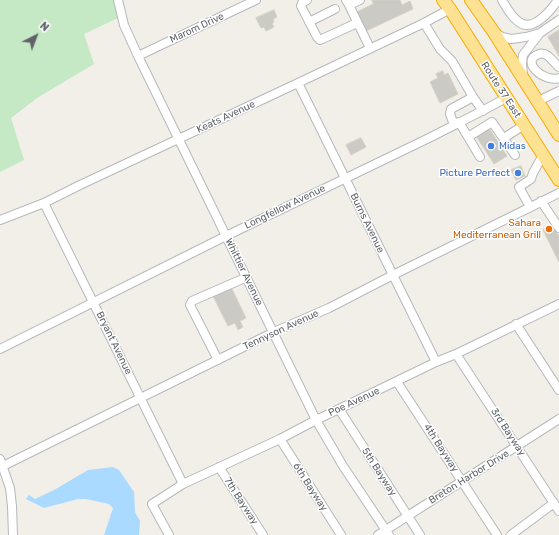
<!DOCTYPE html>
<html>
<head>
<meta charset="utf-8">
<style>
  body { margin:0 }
  #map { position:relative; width:559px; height:535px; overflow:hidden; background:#f1efe8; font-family:Rubik,sans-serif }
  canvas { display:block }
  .north { position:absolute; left:16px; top:16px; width:40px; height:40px; -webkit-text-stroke:3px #fff; paint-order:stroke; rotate:42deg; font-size:11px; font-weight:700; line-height:16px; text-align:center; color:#5f6368 }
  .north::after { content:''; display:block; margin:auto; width:14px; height:18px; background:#5f6368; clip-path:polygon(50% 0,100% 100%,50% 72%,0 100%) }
</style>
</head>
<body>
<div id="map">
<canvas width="559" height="535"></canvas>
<div class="north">N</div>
</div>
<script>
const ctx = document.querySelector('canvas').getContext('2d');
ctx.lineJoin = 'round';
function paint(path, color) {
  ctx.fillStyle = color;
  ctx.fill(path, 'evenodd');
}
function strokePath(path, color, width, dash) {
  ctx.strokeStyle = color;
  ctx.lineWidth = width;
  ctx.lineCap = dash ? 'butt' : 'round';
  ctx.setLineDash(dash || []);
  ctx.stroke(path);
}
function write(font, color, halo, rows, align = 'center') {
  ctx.font = font + ' Rubik,sans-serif';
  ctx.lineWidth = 3;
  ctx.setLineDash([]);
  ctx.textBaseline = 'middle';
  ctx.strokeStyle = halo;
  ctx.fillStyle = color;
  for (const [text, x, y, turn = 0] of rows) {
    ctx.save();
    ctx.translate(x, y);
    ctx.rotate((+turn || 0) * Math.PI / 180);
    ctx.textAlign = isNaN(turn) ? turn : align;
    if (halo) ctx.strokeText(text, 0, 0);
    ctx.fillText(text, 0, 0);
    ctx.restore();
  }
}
paint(new Path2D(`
  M0 0H117L120 17 84 34 94 64 37 98 11 118 24 160 0 172Z`), '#c5e8c5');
paint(new Path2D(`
  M113 467 119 470 134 492 135 512 140 521 139 535H104L113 508 109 504 86 499H78L44 508 26 499 29 495 35 499 54 490 88 470Z`), '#aadaff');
const building = new Path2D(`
  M372 0H400L402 5 410 1 413 9 366 31 357 12 373 4Z
  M274 10 277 17 273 19 274 22 272 23 274 27 266 31 264 27 261 28 256 18Z
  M559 30V56L548 37Z
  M443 71 444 75 448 73 458 94 440 103 430 82 438 78 436 74Z
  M489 128 507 156 494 164 476 136Z
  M361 138 366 147 351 155 346 145Z
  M521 166 525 176 516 180 511 170Z
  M552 225 559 236V262L543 230Z
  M231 287 246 318 240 321 243 327 238 330 235 323 228 326 213 296Z`);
paint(building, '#cccac5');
strokePath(building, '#d6d1c6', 1);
const minor = new Path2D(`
  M118 0 124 25 138 56 316 420 343 466 389 535
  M307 0 302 3 301 6 317 37 320 40 357 23
  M346 0 349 5 360 0
  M502 0C507 8 511 17 519 22 533 33 551 10 558 0
  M349 5 370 48
  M309 22 335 9
  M424 23 440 49 452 61 473 97 483 111
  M496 33 502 37 511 39 526 37 540 33 559 20
  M138 56 256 0
  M559 67C555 64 552 59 548 56 545 54 542 53 539 54 519 61 544 83 559 78
  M523 76 522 63 523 55 540 33
  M298 83 436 362
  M538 101 559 91
  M459 122 468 137
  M454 125 450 114 451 109 473 97
  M504 138 524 125
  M480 157 468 137 492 122 515 155
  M541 201 559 228
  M44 203 183 484
  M530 207 519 187 531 179 533 173 543 155
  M0 220 44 203 80 185 298 83 424 23 450 9
  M516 324 559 390
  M0 349 226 236 431 137C456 124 481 112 506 98
  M456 354 559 511
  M218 360 190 305 192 301 247 277
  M397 382 497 535
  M339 409 420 535
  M280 439 341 535
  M0 459 10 488 12 506 13 535
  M0 466H3L274 332 329 308 393 275 559 193
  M219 467 263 535
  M169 535 152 504 183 484 280 439 316 420 339 409 436 362 456 354 559 304
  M378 535 559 419
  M511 535 554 503`);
const highway = new Path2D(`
  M443 0 450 9 559 180
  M471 0 493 31 559 135`);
strokePath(minor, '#b5b8bc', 10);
strokePath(highway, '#f9ab00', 14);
strokePath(minor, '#fff', 8);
strokePath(highway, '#fde293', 12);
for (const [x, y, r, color] of [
  [491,146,4,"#3f7fe0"],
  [518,173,4,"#3f7fe0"],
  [549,229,4,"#e8710a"]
]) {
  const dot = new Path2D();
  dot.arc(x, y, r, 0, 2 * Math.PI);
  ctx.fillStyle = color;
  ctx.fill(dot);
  strokePath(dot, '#fff', 1.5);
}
write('10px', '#5f6368', '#fff', [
  ["Marom Drive",197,28,-25],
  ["Route 37 East",501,90,57],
  ["Keats Avenue",226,117,-25],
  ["Longfellow Avenue",285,207,-26],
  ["Burns Avenue",367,223,64],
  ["Whittier Avenue",244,272,64],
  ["Tennyson Avenue",281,330,-25],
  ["Bryant Avenue",114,343,64],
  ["Poe Avenue",354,402,-25],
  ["3rd Bayway",508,432,57],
  ["4th Bayway",441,448,57],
  ["5th Bayway",379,472,57],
  ["Breton Harbor Drive",469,477,-32],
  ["6th Bayway",310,487,57],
  ["7th Bayway",241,501,57]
]);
write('10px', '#366cbe', '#fff', [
  ["Midas",499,146],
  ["Picture Perfect",510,173,"right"]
], 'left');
write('10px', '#c56008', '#fff', [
  ["Sahara",541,223],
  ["Mediterranean Grill",541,235]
], 'right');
</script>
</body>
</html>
